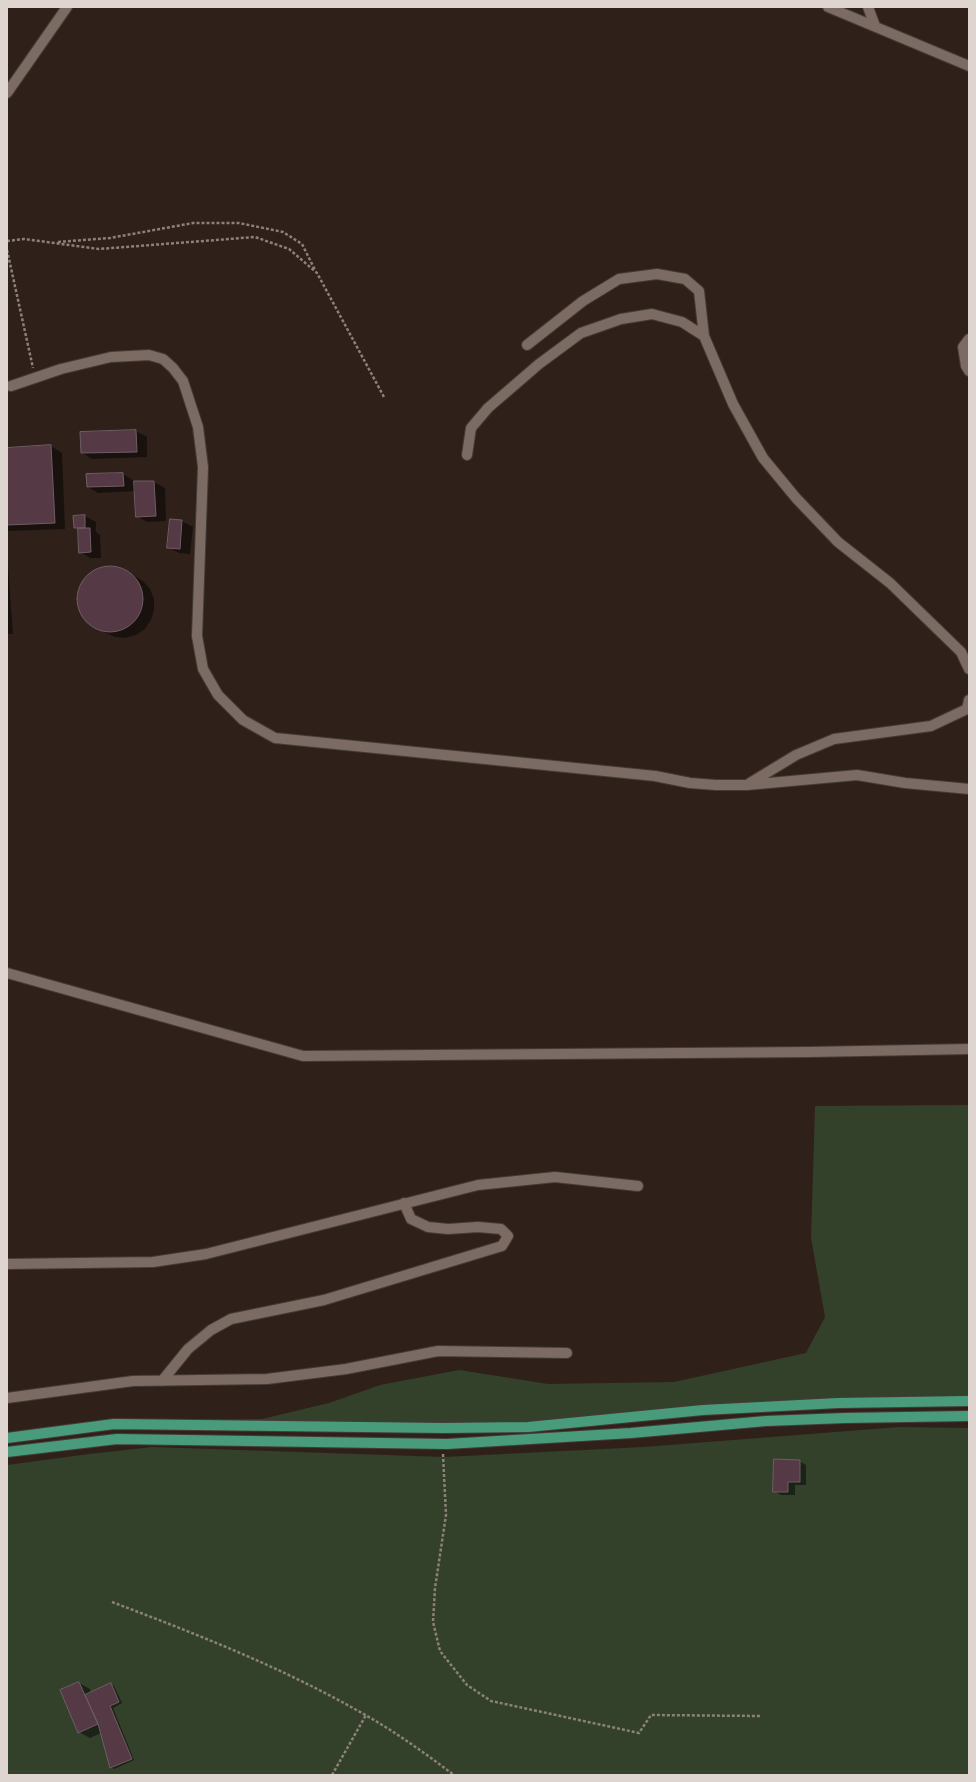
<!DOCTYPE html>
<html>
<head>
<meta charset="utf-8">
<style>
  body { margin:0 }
  #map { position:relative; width:976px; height:1782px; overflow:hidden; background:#2f211a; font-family:Inter,sans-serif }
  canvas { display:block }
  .frame { position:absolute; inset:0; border:8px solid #ded5d0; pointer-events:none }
</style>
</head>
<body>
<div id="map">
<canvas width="976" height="1782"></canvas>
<div class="frame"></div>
</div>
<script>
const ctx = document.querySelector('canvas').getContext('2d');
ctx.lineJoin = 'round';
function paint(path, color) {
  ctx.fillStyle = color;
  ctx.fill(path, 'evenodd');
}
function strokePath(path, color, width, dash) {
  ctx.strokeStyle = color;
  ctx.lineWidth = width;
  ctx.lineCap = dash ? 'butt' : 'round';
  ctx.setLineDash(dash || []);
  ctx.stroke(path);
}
paint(new Path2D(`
  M969 1105V1399L914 1397 848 1398 528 1427 181 1421 262 1419 329 1403 380 1385 459 1370 548 1384 674 1382 806 1353 825 1317 811 1238 815 1106Z
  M899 1427 969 1428V1775H7V1465L89 1454 152 1447 444 1457 644 1447Z`), '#34412a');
paint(new Path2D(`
  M136 431 147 437V457L92 459 82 453 81 433Z
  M51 446 62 453 65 529 7 531V449Z
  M123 474 133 480 134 482H154L165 488 166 521 147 522 137 516 136 491 98 493 88 487Z
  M85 516 96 522V532L100 535 101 558H90L80 552 79 530 75 528Z
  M171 520 182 521 193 527 190 554 179 553 168 547Z
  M7 553 13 634H7Z
  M111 567 122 569 143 581 150 589 154 599V610L151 620 145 629 136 635 125 638 115 637 93 627 85 620 80 611 78 600 79 590 84 580 91 573 101 568Z
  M799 1461 806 1465V1485H795V1495H781L774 1491Z
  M79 1683 90 1689 91 1693 111 1684 114 1686 122 1703 113 1708 134 1760 114 1769 111 1767 101 1733 90 1738 79 1732Z`), '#0007');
const building = new Path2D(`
  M136 430 137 452 81 453 80 432Z
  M51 445 55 523 7 525V448Z
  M123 473 124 486 87 487 86 474Z
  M134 481H154L156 516 136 517Z
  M85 515V528H74L73 516Z
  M170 519 182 520 180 549 167 548Z
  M78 528H90L91 552 79 553Z
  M77 599a33 33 0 1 1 66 0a33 33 0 1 1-66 0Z
  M774 1459 800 1460V1482H788V1492H773Z
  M79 1682 98 1724 78 1733 60 1690Z
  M111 1683 119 1702 110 1706 132 1759 110 1768 98 1724 85 1695Z`);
paint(building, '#553a46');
strokePath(building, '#6e5d64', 1);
const minor = new Path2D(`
  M828 7 969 66
  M868 7 875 26
  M7 93 67 7
  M969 339 963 347 966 366 969 371
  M527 345 583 301 619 279 657 274 685 279 699 291 704 336
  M11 386 61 369 111 357 149 355 163 359 173 368 183 381 198 427 203 467 197 636 203 669 218 695 243 720 275 738 655 776 690 783 716 785H747L857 775 905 783 969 789
  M467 455 471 428 488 408 539 364 581 333 621 319 652 314 682 322 704 336 733 404 763 458 796 498 838 542 890 583 961 652 969 669
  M750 783 796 755 834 739 931 726 967 709 969 700
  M7 973 303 1056 809 1052 969 1049
  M7 1264 153 1262 206 1254 478 1185 555 1177 638 1186
  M162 1381 188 1349 211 1330 231 1319 324 1300 502 1246 508 1236 501 1229 478 1227 448 1229 428 1227 411 1219 404 1203
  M7 1398 133 1381 267 1379 346 1369 438 1351 567 1353`);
const major = new Path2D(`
  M7 1438 114 1424 443 1428 528 1427 703 1410 838 1403 969 1401
  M7 1452 117 1439 447 1444 631 1433 766 1421 845 1418 969 1416`);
strokePath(minor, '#463b36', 12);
strokePath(major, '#463b36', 12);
strokePath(new Path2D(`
  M7 241 24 239 99 249 255 237 289 249 317 273 384 397
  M58 242 110 238 193 223H239L283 232 302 244 315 270
  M7 250 33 368
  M443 1454 446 1515 435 1588 433 1622 440 1651 467 1685 491 1701 639 1733 651 1715 761 1716
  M112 1602C199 1635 286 1669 367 1716 397 1733 426 1754 454 1775
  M332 1775 366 1715`), '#8c807a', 2.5, [3, 2]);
strokePath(minor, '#7c6b63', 10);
strokePath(major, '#489c7c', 10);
</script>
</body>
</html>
